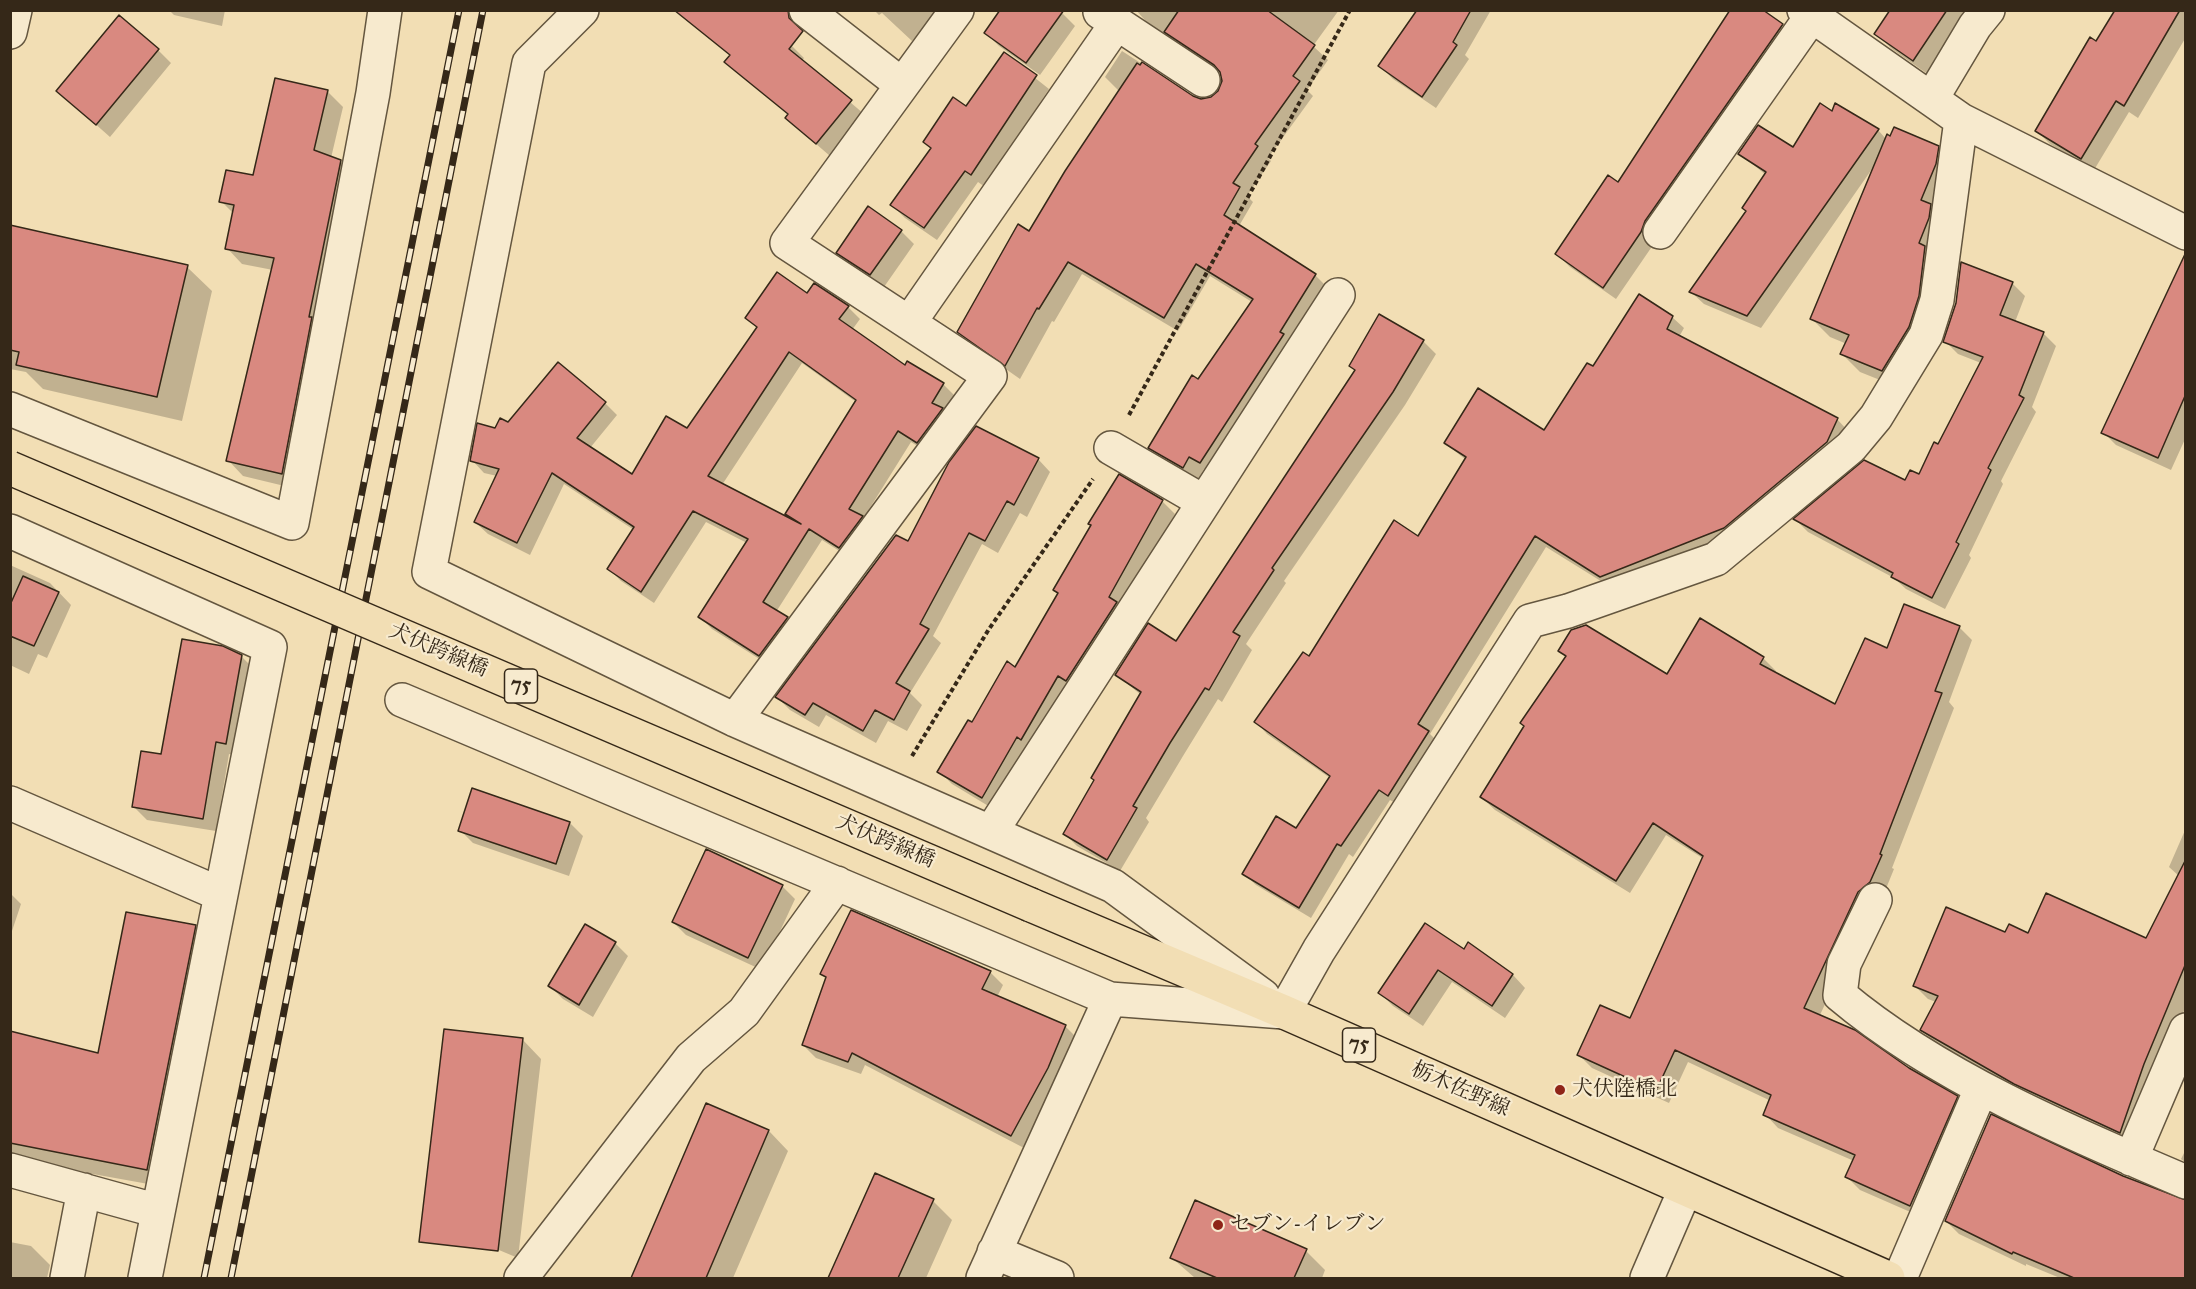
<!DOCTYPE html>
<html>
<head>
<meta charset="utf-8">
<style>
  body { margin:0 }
  #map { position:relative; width:2196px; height:1289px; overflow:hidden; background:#f2deb4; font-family:"IM FELL Great Primer",serif }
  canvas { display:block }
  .frame { position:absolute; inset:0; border:12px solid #352818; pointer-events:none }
</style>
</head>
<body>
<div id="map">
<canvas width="2196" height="1289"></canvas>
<div class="frame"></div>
</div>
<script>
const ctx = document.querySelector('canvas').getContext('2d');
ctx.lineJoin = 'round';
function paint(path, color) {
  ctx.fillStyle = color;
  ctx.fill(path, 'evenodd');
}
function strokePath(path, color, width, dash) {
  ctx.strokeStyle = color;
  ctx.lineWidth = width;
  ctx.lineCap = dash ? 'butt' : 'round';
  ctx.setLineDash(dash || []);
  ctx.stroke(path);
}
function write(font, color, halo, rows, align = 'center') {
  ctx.font = font + ' "IM FELL Great Primer","Noto Serif JP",serif';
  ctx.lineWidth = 4.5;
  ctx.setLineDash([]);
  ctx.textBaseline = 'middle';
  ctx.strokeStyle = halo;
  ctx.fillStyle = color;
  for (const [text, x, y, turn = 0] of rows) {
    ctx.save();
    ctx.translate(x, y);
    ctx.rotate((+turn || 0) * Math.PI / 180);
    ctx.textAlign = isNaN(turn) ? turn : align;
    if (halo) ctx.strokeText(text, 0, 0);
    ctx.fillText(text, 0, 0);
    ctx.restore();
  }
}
paint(new Path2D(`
  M169 10H225L222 26 174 15Z
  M675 10 791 45 804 58 802 61 864 114 830 156 800 130 787 117 789 115 727 62 731 56Z
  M874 10H940L912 41 882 13 879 15Z
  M1059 10 1075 26 1040 75 999 46 986 33Z
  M1136 10H1339L1313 46 1328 60 1307 90 1313 96 1268 158 1271 161 1247 196 1253 202 1239 226 1315 275 1329 289 1214 476 1204 469 1197 481 1163 461 1149 447 1252 302 1210 276 1178 331 1082 274 1054 322 1052 321 1020 379 973 346 959 332 1030 233 1120 92 1105 77 1122 51 1193 97 1201 100 1212 98 1220 91 1223 81 1221 73 1150 26Z
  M1418 10H1491L1465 55 1469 59 1436 108 1393 79 1380 66Z
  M1760 10 1795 38 1616 299 1570 267 1557 254 1618 184Z
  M1892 10H1996L1929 75 1892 49 1876 34Z
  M2117 10H2186V37L2138 118 2129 112 2094 170 2050 144 2037 131Z
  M158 50 171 63 110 137 58 91Z
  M1005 54 1049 89 985 187 978 182 937 240 905 218 892 205 931 149 925 142 966 108Z
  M327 91 343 107 331 158 340 161 356 177 297 489 243 476 228 460 273 270 242 264 227 248 234 214 221 201 255 177Z
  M1832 113 1878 130 1886 139 1938 148 1956 166 1900 388 1860 372 1842 354 1847 344 1830 337 1812 319 1872 169 1761 328 1704 304 1691 292 1748 211 1766 175 1740 154 1794 149Z
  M10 228 187 267 212 291 182 421 43 389 26 372 10 369Z
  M901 231 914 244 884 287 851 265 838 252Z
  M2186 273V437L2171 470 2116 445 2103 432Z
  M2012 283 2025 296 2015 322 2043 333 2056 346 2032 407 2036 412 2001 481 2003 484 1969 555 1971 558 1945 609 1906 589 1894 578 1808 532 1795 519 1919 476 1939 446 1981 363 1958 354 1945 341Z
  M807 295 848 307 860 319 852 330 905 368 943 384 955 396 930 454 911 442 863 519 874 530 852 559 822 540 776 612 799 630 772 667 712 629 700 617 747 543 706 522 654 603 621 581 609 569 634 530 564 484 530 555 488 534 475 522 497 476 484 473 472 460 496 429 605 403 617 415 590 448 633 476 687 430 757 328 747 318ZM802 363 856 402 786 513 794 521 722 485Z
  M1672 317 1684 328 1679 337 1837 419 1848 431 1736 539 1612 588 1546 547 1430 734 1439 743 1400 806 1390 800 1353 857 1349 854 1311 918 1256 885 1244 874 1297 830 1330 778 1267 734 1256 722 1309 658 1418 538 1466 460 1445 443 1544 432 1593 368Z
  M1423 341 1436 354 1405 405 1284 581 1286 583 1246 644 1252 650 1222 702 1218 699 1183 756 1146 818 1149 822 1120 871 1077 846 1065 834 1141 695 1117 675 1176 643 1356 371 1351 366Z
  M1038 459 1050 472 1027 517 1020 513 998 553 982 544 933 636 941 643 910 693 922 705 907 731 888 721 876 743 826 715 819 727 790 710 777 697 908 543Z
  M1119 476 1162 501 1175 514 1122 609 995 810 952 784 939 771 1016 669 1059 594 1055 590Z
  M10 565 50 583 71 605 47 658 38 654 29 674 10 665Z
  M1959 627 1972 640 1949 702 1954 708 1892 868 1894 869 1883 896 1871 905 1820 1015 1957 1097 1970 1111 1924 1218 1860 1190 1847 1177 1854 1161 1778 1128 1765 1114 1771 1101 1688 1062 1669 1103 1592 1068 1579 1055 1631 1020 1704 859 1666 835 1630 893 1495 810 1481 797 1567 657 1560 650 1667 676 1763 658 1776 671 1775 674 1836 706 1887 650Z
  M241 656 254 669 238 756 229 754 216 831 147 820 134 807 162 755Z
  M473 790 570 823 583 836 569 876 473 843 460 830Z
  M2186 828V1006L2150 1092 2125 1142 2029 1096 1934 1042 1921 1030 1936 1002 1928 999 1915 986 2006 934 2147 940 2179 876 2169 867Z
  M782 886 795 899 762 970 686 935 673 922Z
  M10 893 21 904 10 937Z
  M195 926 213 944 165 1187 65 1169 10 1156V1032L99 1054Z
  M615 943 628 956 593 1017 563 999 550 986Z
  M1468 945 1513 975 1525 988 1505 1018 1452 982 1423 1026 1393 1006 1380 993 1464 951Z
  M990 972 1003 985 997 997 1065 1026 1078 1039 1024 1148 865 1065 861 1074 816 1058 803 1045 827 979 822 974Z
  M522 1039 541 1059 518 1258 444 1227Z
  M707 1105 769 1131 788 1151 733 1278H633Z
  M1992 1116 2178 1201 2186 1202V1278H2060L2026 1264V1266L1959 1234 1946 1221Z
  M2186 1149V1163L2181 1159Z
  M876 1175 933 1201 952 1220 926 1278H829Z
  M10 1242 31 1246 50 1265 47 1278H10Z
  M1306 1251 1325 1270 1322 1278H1195L1172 1258Z`), '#0003');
const building = new Path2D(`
  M674 10H788L789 18 803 31 789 49 852 100 816 144 785 118 788 114 724 62 730 55Z
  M1000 10H1064L1026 63 984 33Z
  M1179 10H1267L1315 45 1293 76 1300 81 1255 144 1258 146 1233 183 1240 187 1224 215 1316 274 1280 332 1284 334 1200 463 1189 457 1183 468 1148 448 1192 375 1198 379 1253 299 1196 264 1164 318 1068 262 1039 309 1037 308 1005 366 957 332 1018 224 1029 231 1065 171 1137 63 1140 65 1142 62 1193 96 1201 99 1211 97 1218 91 1222 81 1220 72 1214 65 1164 32Z
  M1417 10H1471L1453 42 1457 45 1422 97 1378 66Z
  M1730 10H1763L1783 24 1645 221 1641 232 1603 288 1555 254 1608 175 1618 182Z
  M1890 10H1947L1913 61 1874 34Z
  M2115 10H2180L2124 106 2116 101 2081 159 2035 131 2090 37 2096 41Z
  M119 15 159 49 96 125 56 91Z
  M1004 52 1037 75 971 175 965 171 924 228 890 205 931 148 923 142 953 97 966 106Z
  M275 78 328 90 314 150 341 160 309 317H312L282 474 226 461 274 258 225 249 234 205 219 202 226 170 253 175Z
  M1820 103 1832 111 1835 103 1879 129 1747 316 1689 292 1746 211 1742 208 1766 172 1738 154 1758 125 1793 147Z
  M1894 127 1939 146 1936 164 1921 200 1931 204 1929 218 1919 243 1925 246 1919 296 1909 327 1882 371 1840 354 1849 335 1810 319 1887 134 1890 136Z
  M868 206 902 230 870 275 836 253Z
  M10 225 188 265 157 397 16 365 19 352 10 350Z
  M2186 252 2185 396 2158 458 2101 433Z
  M1961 262 2013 282 2000 315 2044 332 2019 395 2024 398 1988 468 1991 470 1956 542 1959 544 1932 598 1891 577 1893 573 1793 519 1864 460 1905 480 1910 470 1919 474 1934 442 1938 444 1983 357 1943 342 1956 303Z
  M777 272 807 293 814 283 849 306 839 319 905 365 907 361 944 383 932 403 943 408 917 443 898 431 849 509 863 516 839 548 809 529 763 602 788 617 759 656 698 617 748 539 693 511 641 592 607 569 634 527 552 473 517 543 474 522 499 469 470 461 477 423 495 428 500 418 508 422 558 362 606 402 577 438 632 474 666 416 687 428 757 327 745 318ZM789 352 856 400 785 514 801 524 708 476Z
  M1639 294 1673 316 1667 329 1838 418 1827 442 1724 528 1600 577 1535 536 1418 724 1429 731 1388 796 1379 790 1341 846 1337 844 1299 908 1242 874 1276 816 1296 828 1330 776 1254 722 1303 652 1309 656 1394 520 1418 536 1466 457 1444 443 1478 388 1544 430 1587 363 1593 366Z
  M1379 314 1424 340 1393 392 1272 568 1274 570 1233 632 1240 636 1209 690 1205 688 1170 743 1133 806 1137 808 1107 860 1063 834 1094 780 1091 778 1141 692 1115 675 1148 623 1176 641 1355 370 1349 366Z
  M976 426 1039 458 1014 505 1007 501 985 541 969 533 920 624 929 629 896 683 910 691 894 720 875 710 863 731 813 703 805 715 775 697 896 535 908 541 949 462Z
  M1119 474 1163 500 1109 597 1117 602 1066 681 1058 676 1021 740 1017 737 982 798 937 772 968 720 972 722 1007 661 1015 667 1058 593 1053 590 1091 525 1088 524Z
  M23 576 59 592 34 646 10 636V605Z
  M1904 604 1960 626 1935 691 1942 693 1880 854 1882 855 1870 882 1858 892 1804 1008 1855 1030 1909 1068 1958 1096 1910 1206 1845 1177 1855 1155 1763 1115 1771 1095 1675 1050 1656 1091 1577 1055 1600 1005 1630 1018 1703 856 1653 823 1616 881 1480 797 1524 726 1520 723 1566 656 1558 651 1571 630 1586 625 1667 674 1700 618 1764 657 1760 664 1835 704 1865 638 1887 648Z
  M182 639 223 646 242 655 226 744 216 742 203 819 132 807 141 751 161 754Z
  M472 788 570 822 556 864 458 831Z
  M706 849 783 885 748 958 672 922Z
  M2186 859V963L2144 1064 2120 1133 2014 1084 1920 1030 1938 996 1913 986 1946 907 2005 932 2009 924 2028 933 2046 893 2146 938Z
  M851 910 991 971 982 989 1066 1025 1048 1068 1011 1136 852 1053 848 1062 802 1045 826 977 820 974Z
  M126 912 196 925 147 1170 10 1143V1031L98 1053Z
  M1425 923 1464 949 1468 942 1513 974 1492 1006 1438 970 1409 1014 1378 993Z
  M585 924 616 942 579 1005 548 986Z
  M444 1029 523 1038 498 1251 419 1242Z
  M706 1103 769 1130 706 1278H631Z
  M1991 1114 2123 1176 2186 1200V1278H2074L2013 1252 2012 1254 1945 1221Z
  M875 1173 934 1199 898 1278H828Z
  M1195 1200 1307 1249 1294 1278H1217L1170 1258Z`);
paint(building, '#d98980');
strokePath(building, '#352818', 1.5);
const minor = new Path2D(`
  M582 10 529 63 429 572 735 720 1113 886 1263 996
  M806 10 902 85
  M1804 10 1961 120 2186 233
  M1100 12 1203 80
  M10 32 15 10
  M1932 98 1975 26 1988 10
  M1660 232 1811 17
  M909 323 1117 23
  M10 409 292 523 373 93 385 10
  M1111 448 1204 502
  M10 531 270 647 145 1278
  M402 700 1110 999 1284 1012 1319 950 1530 621 1568 611 1716 559 1851 447 1876 417 1926 335 1937 300 1961 120
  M735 720 990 376 787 243 957 10
  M10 803 220 894
  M991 832 1338 295
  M1875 900 1844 964 1840 995C1936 1076 2070 1133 2186 1182
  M2131 1159 2186 1030
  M10 1170 158 1211
  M994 1252 1057 1278
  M67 1278 84 1190
  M521 1278 691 1058 744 1012 837 883
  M983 1278 1110 999
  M1900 1278 1981 1089`);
const tertiary = new Path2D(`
  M1647 1278 1685 1190`);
const primary = new Path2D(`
  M1031 905 1284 1012 1888 1278`);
strokePath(minor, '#64563f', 36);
strokePath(tertiary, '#64563f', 36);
strokePath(primary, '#352818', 36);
strokePath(new Path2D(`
  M1129 415 1350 10
  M912 756 989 629 1093 479`), '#352818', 4, [4.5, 3]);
strokePath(minor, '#f7eace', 33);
strokePath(tertiary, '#f7eace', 33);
strokePath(primary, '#f2deb4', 33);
const rail = new Path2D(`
  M204 1278 459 10
  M231 1278 483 10`);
strokePath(rail, '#352818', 7);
strokePath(rail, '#f7eace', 4.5, [14]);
const primaryBridge = new Path2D(`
  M10 468 1031 905`);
strokePath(primaryBridge, '#352818', 36, []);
strokePath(primaryBridge, '#f2deb4', 33);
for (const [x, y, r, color] of [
  [1560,1090,6,"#8f2418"],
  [1218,1225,6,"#8f2418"]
]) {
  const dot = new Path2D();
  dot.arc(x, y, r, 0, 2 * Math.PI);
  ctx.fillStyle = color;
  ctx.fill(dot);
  strokePath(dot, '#f7eace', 2);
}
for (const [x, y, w] of [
  [521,686,33],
  [1359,1045,33]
]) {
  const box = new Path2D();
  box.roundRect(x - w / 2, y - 17, w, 34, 4.5);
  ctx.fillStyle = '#f7eace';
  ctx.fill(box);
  strokePath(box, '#352818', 1.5);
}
write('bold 20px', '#352818', null, [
  ["75",521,686],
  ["75",1359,1045]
]);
write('21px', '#352818', '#f7eace', [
  ["犬伏跨線橋",438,651,23],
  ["犬伏跨線橋",885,842,23],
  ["栃木佐野線",1460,1090,24]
]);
write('21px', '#352818', '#f7eace', [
  ["犬伏陸橋北",1572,1090],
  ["セブン-イレブン",1230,1225]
], 'left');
</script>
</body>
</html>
